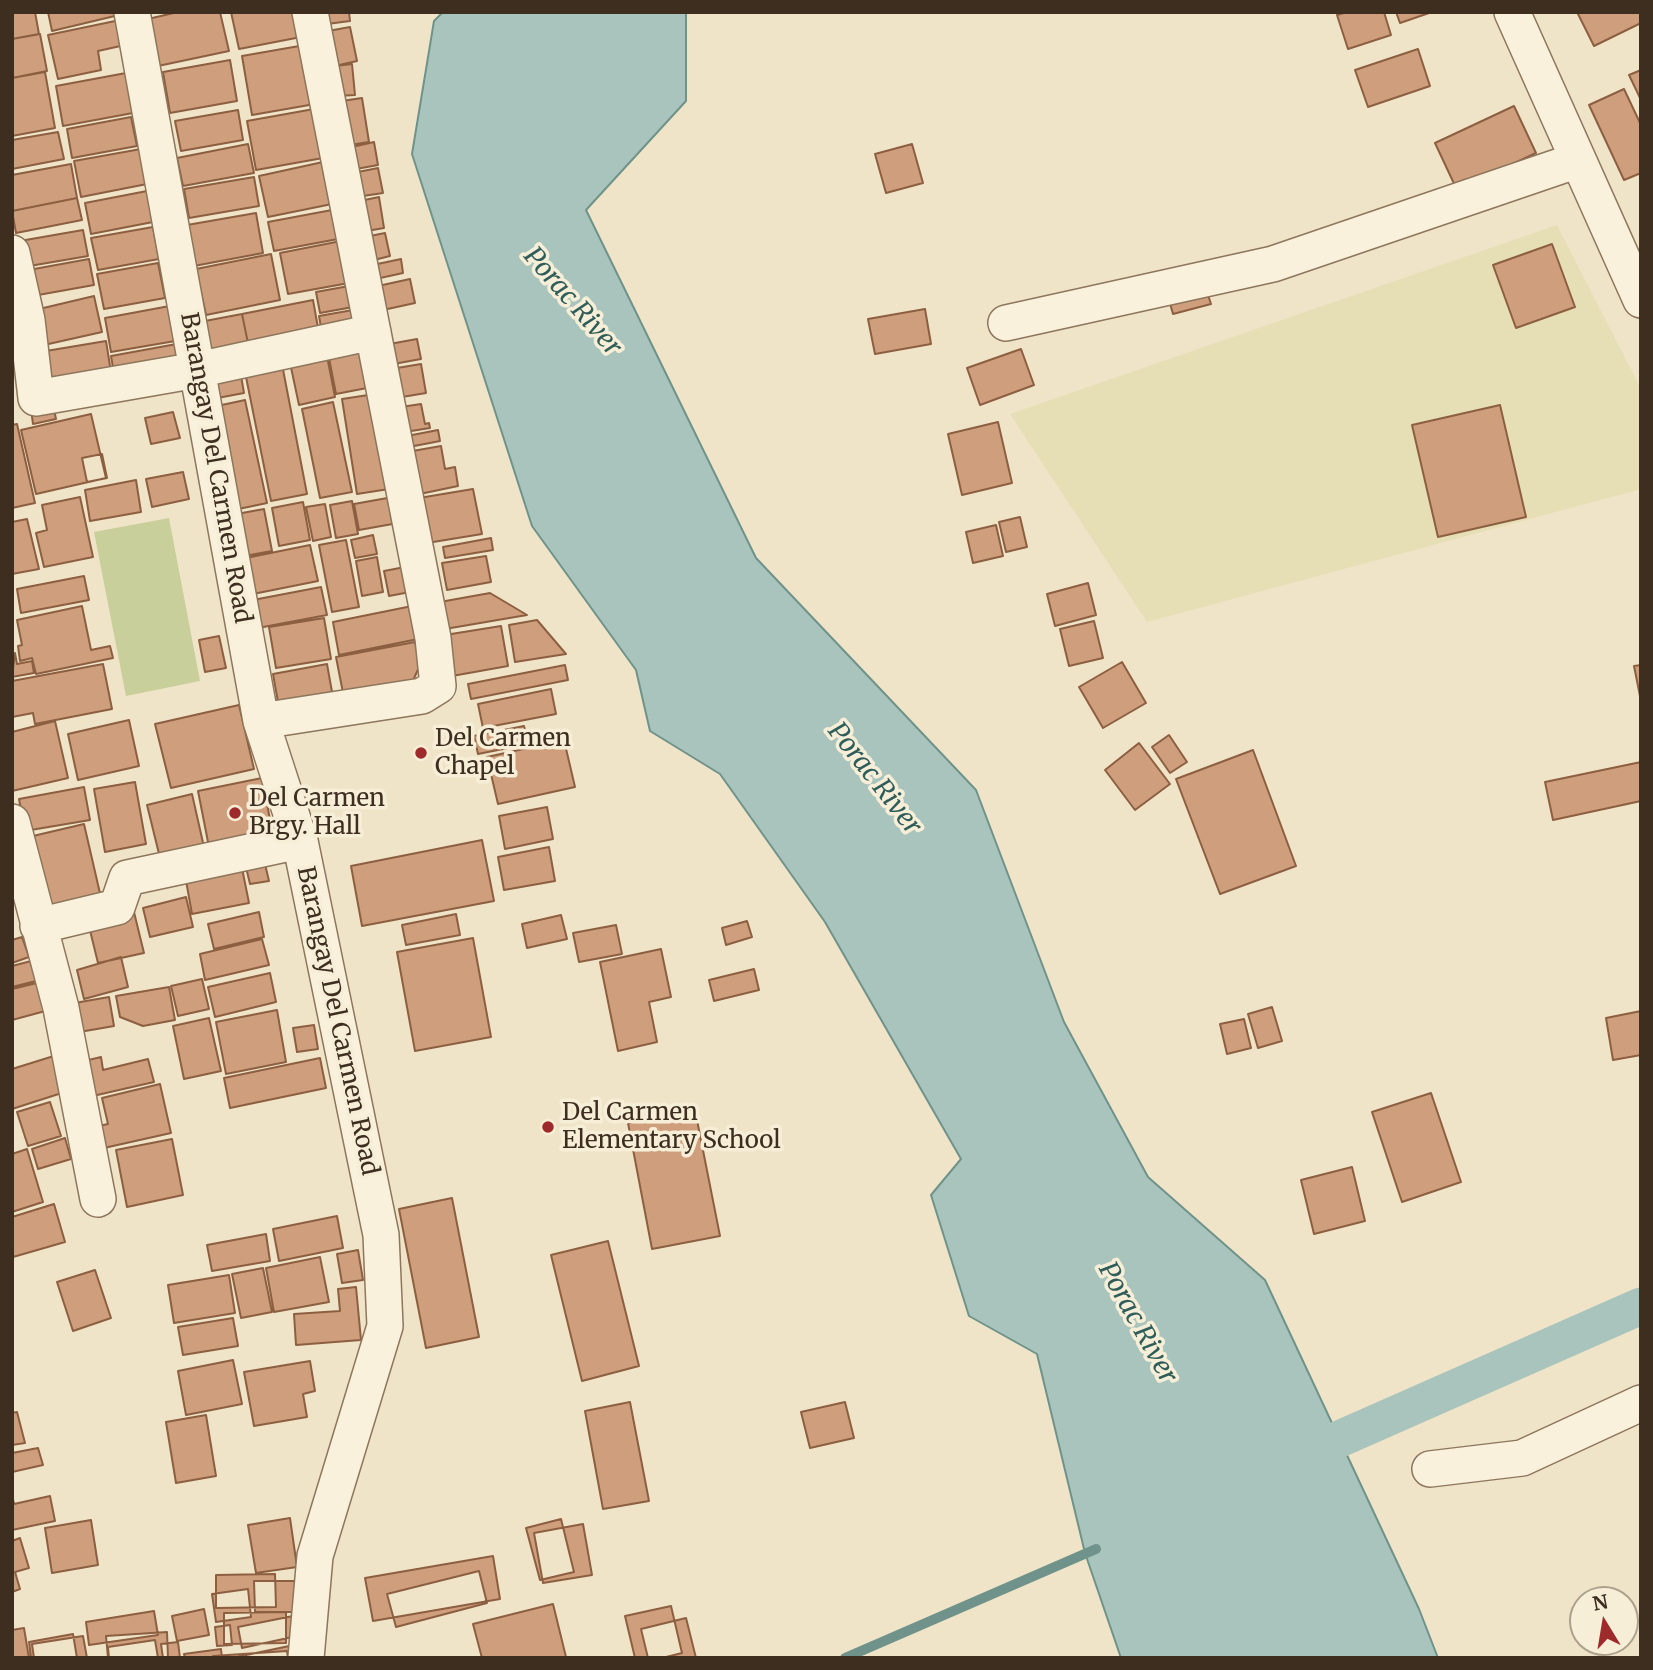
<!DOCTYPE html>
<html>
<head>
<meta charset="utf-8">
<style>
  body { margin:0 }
  #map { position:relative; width:1653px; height:1670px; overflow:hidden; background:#f0e4c8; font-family:Merriweather,serif }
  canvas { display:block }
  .frame { position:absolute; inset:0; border:14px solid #3d2e20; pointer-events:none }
  .north { position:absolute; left:1569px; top:1586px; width:70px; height:70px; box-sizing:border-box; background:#f7eed8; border:2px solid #ada18e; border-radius:50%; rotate:349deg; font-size:19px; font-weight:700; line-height:28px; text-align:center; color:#3d2e20 }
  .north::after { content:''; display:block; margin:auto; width:24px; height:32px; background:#9e2a2b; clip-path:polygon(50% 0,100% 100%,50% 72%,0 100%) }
</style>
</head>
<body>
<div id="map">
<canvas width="1653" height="1670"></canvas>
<div class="frame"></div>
<div class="north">N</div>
</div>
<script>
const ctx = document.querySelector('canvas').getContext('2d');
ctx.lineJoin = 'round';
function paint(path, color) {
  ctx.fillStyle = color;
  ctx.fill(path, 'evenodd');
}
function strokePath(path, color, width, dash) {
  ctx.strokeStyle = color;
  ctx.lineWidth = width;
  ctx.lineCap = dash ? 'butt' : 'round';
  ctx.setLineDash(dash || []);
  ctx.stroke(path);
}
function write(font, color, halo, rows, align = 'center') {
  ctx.font = font + ' Merriweather,serif';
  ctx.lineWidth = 7;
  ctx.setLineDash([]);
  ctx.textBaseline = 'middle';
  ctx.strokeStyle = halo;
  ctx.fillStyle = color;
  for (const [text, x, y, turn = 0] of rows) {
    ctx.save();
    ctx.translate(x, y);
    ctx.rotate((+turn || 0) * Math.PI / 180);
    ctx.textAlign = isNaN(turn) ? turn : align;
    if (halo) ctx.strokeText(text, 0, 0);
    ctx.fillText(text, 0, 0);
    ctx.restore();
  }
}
paint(new Path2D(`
  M1557 225 1641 389V489L1147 622 1010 414Z`), '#e6deb5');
paint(new Path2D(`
  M169 518 200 681 126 696 94 532Z`), '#c9cf9b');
const water = new Path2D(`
  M443 12H686V101L586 210 756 558 976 790 1064 1022 1148 1177 1265 1280 1419 1609 1438 1658H1121L1085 1553 1037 1354 969 1316 931 1195 961 1159 825 922 720 774 650 731 636 670 532 526 412 154 434 21Z`);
paint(water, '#a9c4bc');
strokePath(water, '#6f938a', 2);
strokePath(new Path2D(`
  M845 1658 1096 1549`), '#6f938a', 10);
strokePath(new Path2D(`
  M1294 1459 1641 1306`), '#a9c4bc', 37);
const building = new Path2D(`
  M12 12H35L39 34 12 39Z
  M48 12H119V15L52 31Z
  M178 12H220L229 51 158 66 148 19Z
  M231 12H296L301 37 239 49Z
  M325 12H349L350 21 327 24Z
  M1347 12H1384L1391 35 1348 49 1337 15Z
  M1396 12H1432L1400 23Z
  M1577 12H1641V23L1594 46Z
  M120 20 125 45 98 51 101 70 58 79 48 35Z
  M350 27 357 61 335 66 328 31Z
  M40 34 47 71 12 78V39Z
  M305 45 315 104 252 115 242 56Z
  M1418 49 1430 86 1368 107 1355 70Z
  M230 60 237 101 170 113 163 72Z
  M352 64 355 95 338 96 335 66Z
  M1641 70V100L1629 75Z
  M45 72 55 128 12 136V78Z
  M126 73 133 113 63 126 56 86Z
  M1624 89 1641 125V173L1624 180 1589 105Z
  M362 98 369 142 343 146 335 102Z
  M1514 106 1536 153 1457 190 1435 143Z
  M314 109 323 158 256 170 247 121Z
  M238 110 243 140 181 151 175 121Z
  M131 117 137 146 72 158 67 129Z
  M58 132 64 159 12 169V140Z
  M374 142 378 165 356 169 352 147Z
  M248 144 254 173 183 186 177 158Z
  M912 144 923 183 886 193 875 154Z
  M141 149 147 184 81 197 74 161Z
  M323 162 332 204 268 217 259 176Z
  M71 164 77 198 12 211V175Z
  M378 168 383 193 363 196 358 172Z
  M254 177 259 206 189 218 184 189Z
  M147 191 153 222 91 234 85 203Z
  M379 197 384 228 361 232 355 202Z
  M77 198 82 220 16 233 12 211Z
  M332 210 338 239 274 251 268 222Z
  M256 213 263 253 194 266 187 225Z
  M153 227 159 259 98 270 91 238Z
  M83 230 88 256 18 268 14 242Z
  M385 233 390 256 370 261 365 237Z
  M341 241 349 283 288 294 280 253Z
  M1552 244 1575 307 1516 328 1493 265Z
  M271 254 280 300 206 315 196 269Z
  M89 259 94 285 27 297 23 271Z
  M401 259 403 273 371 280 368 266Z
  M158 263 165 298 104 309 97 274Z
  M410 279 415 303 383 310 378 286Z
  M349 286 353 307 320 313 316 292Z
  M1205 286 1211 304 1173 314 1167 293Z
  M94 296 102 332 44 345 35 310Z
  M313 300 320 339 250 353 242 314Z
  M175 305 181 340 111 352 105 318Z
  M925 309 931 344 875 354 868 319Z
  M353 310 352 334 323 339 319 316Z
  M242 314 250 353 212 360 205 321Z
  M417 339 421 359 388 365 384 345Z
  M106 341 111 372 40 384 34 353Z
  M182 343 186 366 115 379 111 356Z
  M1021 349 1034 385 980 405 967 368Z
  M326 351 335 397 299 405 289 358Z
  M365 351 372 387 336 394 329 358Z
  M281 359 307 494 271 501 244 367Z
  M421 364 426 393 396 398 391 369Z
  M240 370 244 393 207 400 202 377Z
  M375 394 389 489 357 494 342 399Z
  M245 400 267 503 229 511 208 408Z
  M333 402 352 492 320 498 302 409Z
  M421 404 425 424 429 423 430 428 405 432 401 407Z
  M53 405 56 419 33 424 31 409Z
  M1500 405 1526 517 1438 537 1412 425Z
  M173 412 180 438 151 444 145 418Z
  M91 414 106 478 36 494 21 430Z
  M998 422 1012 483 962 495 948 434Z
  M17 424 35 503 12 508V425Z
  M438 430 440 441 409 447 407 436Z
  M441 446 445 469 455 467 458 486 415 495 407 452Z
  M102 454 107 478 87 482 82 458Z
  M183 472 189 499 152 507 146 479Z
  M136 480 141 512 90 521 85 490Z
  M473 489 482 534 427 543 419 498Z
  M80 497 93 557 44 567 36 533 47 530 42 505Z
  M393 497 398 523 359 530 354 504Z
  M352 501 358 534 336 538 330 505Z
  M303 502 310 540 279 546 272 508Z
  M325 504 331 537 313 541 306 507Z
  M264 509 272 551 239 557 231 515Z
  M1020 517 1027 547 1006 552 999 522Z
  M27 519 39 569 12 574V522Z
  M996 525 1003 556 973 563 966 532Z
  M373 535 377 554 355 558 351 540Z
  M491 538 493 550 445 558 443 547Z
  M346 540 359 607 332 612 319 545Z
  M310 545 318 581 248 595 241 559Z
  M486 556 491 582 447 590 442 563Z
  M377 557 383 592 362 596 356 561Z
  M405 567 410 592 389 596 384 571Z
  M84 576 89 600 21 613 17 589Z
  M1088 583 1096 615 1055 626 1047 594Z
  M321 587 327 615 258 628 253 600Z
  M490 593 527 615 445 629 440 602Z
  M417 605 423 638 339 655 333 622Z
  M82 606 91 650 110 646 113 658 36 674 32 658 20 661 18 646 22 645 17 620Z
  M324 618 331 659 276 668 269 627Z
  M537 620 566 654 515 662 509 625Z
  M1094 621 1103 658 1069 666 1060 629Z
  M501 626 508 666 452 676 445 635Z
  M219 636 226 668 205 672 199 640Z
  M415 642 420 665 411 685 344 698 336 657Z
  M15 653 17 664 32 661 34 673 12 677Z
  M1122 662 1146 703 1103 728 1079 687Z
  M103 664 112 709 35 724 33 713 12 717V681Z
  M327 664 334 703 280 713 273 674Z
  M565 665 568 680 471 699 468 684Z
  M1641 665V701L1634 666Z
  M551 689 556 714 483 728 478 704Z
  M239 705 254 769 171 788 155 724Z
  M129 720 139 766 78 780 68 734Z
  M55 721 68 778 12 791V732Z
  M524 726 528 744 478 754 474 736Z
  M1169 735 1187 762 1170 773 1152 747Z
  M564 740 575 787 498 804 487 757Z
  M1139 743 1170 784 1135 810 1105 770Z
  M1253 750 1296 866 1220 894 1176 779Z
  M1641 762V801L1553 820 1545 782Z
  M262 778 273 835 209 847 198 791Z
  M135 782 146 844 105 852 94 789Z
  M84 787 90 820 25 831 19 799Z
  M192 794 206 856 162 866 147 805Z
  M547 807 553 839 505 849 499 816Z
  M84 824 102 902 51 913 33 836Z
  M482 840 494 901 362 926 351 866Z
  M549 847 555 881 504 890 498 857Z
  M264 860 269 881 250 884 245 863Z
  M241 863 249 903 192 914 185 875Z
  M186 897 193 927 150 937 143 908Z
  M133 908 144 953 98 963 87 918Z
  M259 912 264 937 214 949 208 924Z
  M456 914 460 935 406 945 402 925Z
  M561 915 567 939 527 948 522 924Z
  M747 921 752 937 726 945 722 928Z
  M616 925 622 954 579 962 573 933Z
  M22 937 29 957 12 963V940Z
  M473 938 491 1037 415 1051 397 952Z
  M262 939 269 965 205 980 200 954Z
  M661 949 671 997 649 1002 657 1042 618 1051 600 962Z
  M121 957 128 987 84 999 77 970Z
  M35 960 40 980 12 987V966Z
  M754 969 759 990 714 1001 709 980Z
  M270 973 276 1002 215 1017 208 987Z
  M202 979 209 1009 178 1016 171 986Z
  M41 982 49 1010 12 1020V989Z
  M169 987 175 1020 143 1026 120 1017 116 996Z
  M109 997 114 1026 68 1034 63 1005Z
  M1272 1007 1282 1041 1258 1048 1248 1014Z
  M277 1010 286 1062 226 1074 216 1022Z
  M1641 1011V1055L1613 1060 1606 1018Z
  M209 1018 221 1071 184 1079 173 1026Z
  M1244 1019 1251 1048 1227 1054 1220 1024Z
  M314 1025 318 1049 297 1052 293 1028Z
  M57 1055 68 1091 12 1109V1069Z
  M101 1057 103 1070 148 1059 154 1082 84 1098 76 1063Z
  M320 1058 326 1088 230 1108 224 1078Z
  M160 1084 171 1133 95 1150 90 1128 108 1124 102 1098Z
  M1431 1093 1461 1182 1402 1202 1372 1112Z
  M50 1102 61 1136 28 1146 17 1112Z
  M695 1110 720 1236 652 1249 628 1123Z
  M65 1138 71 1159 38 1169 32 1149Z
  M172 1139 183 1195 127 1207 116 1150Z
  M27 1149 43 1202 12 1212V1154Z
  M1352 1167 1365 1221 1314 1234 1301 1180Z
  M452 1198 479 1337 426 1348 399 1209Z
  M54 1204 65 1242 13 1257 12 1217Z
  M337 1216 343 1248 279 1261 273 1229Z
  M266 1234 270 1261 212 1271 207 1245Z
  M608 1241 639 1366 582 1381 551 1255Z
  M358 1250 363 1280 342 1283 337 1254Z
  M320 1257 329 1302 274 1312 266 1268Z
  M263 1268 272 1312 241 1318 232 1274Z
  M95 1270 111 1318 73 1331 57 1282Z
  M229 1275 235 1313 174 1323 168 1285Z
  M356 1287 361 1340 296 1345 294 1314 340 1311 338 1289Z
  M233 1318 238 1346 183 1355 178 1327Z
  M233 1360 242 1404 186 1415 178 1371Z
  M310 1361 315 1391 303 1394 307 1417 254 1426 244 1372Z
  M630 1402 649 1501 603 1509 585 1411Z
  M845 1402 854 1438 810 1448 801 1412Z
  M17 1412 25 1443 12 1445V1413Z
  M206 1415 216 1476 176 1483 166 1422Z
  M38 1448 43 1465 12 1472V1453Z
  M12 1495 14 1504 50 1496 55 1521 12 1530Z
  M290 1518 297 1567 256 1573 248 1525Z
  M561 1519 574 1572 540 1580 526 1528Z
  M91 1520 98 1565 52 1573 45 1528Z
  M583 1524 592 1575 543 1583 534 1533Z
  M20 1538 29 1568 15 1572 20 1589 12 1592V1541Z
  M493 1556 500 1599 373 1621 365 1578Z
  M479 1571 487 1603 396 1627 387 1594Z
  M275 1574 276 1607 216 1608V1575Z
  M254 1581H296V1612H255Z
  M248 1589 251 1617 216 1622 212 1594Z
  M553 1604 566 1657 482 1658 473 1624Z
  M671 1606 682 1653 662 1658H635L625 1616Z
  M204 1609 209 1635 177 1641 172 1616Z
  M154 1611 158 1635 89 1645 86 1622Z
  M286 1612V1643L224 1644V1613Z
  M293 1616 297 1636 242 1648 238 1627Z
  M686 1618 696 1658H648L641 1629Z
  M230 1625 232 1645 217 1646 215 1627Z
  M24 1628 29 1658H12V1630Z
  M167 1632 168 1658H108L106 1636Z
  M73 1634 77 1658H31L29 1642Z
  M83 1636 87 1658H34L32 1644Z
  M155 1640 158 1658H109L108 1647Z
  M178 1642 180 1658H163L161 1644Z
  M294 1645 297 1658H232Z
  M221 1649 222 1658H185L184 1654Z
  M287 1651 288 1658H213V1656Z`);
paint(building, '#cf9f7d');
strokePath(building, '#8d5f41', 2);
const minor = new Path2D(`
  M132 12 261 721 300 841 381 1235 385 1326 315 1556 306 1658
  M1512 12 1641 300
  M12 253 27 320 36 398
  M1006 323 1273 264 1578 160
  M36 398 197 370 373 332
  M261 721 422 696 438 686 433 638 310 12
  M12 822 61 1008 98 1199
  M38 926 117 907 127 878 300 841
  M1430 1469 1522 1458 1641 1403`);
strokePath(minor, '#8d765c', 38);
strokePath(minor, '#faf1dc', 35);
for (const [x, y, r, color] of [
  [421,753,7,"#9e2a2b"],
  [235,813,7,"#9e2a2b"],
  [548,1127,7,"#9e2a2b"]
]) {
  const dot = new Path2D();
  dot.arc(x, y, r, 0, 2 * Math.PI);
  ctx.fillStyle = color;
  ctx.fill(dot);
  strokePath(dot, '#f7eed8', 2.5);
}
write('24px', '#3d2e20', '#f7eed8', [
  ["Barangay Del Carmen Road",215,468,80],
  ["Barangay Del Carmen Road",337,1021,78]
]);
write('24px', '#3d2e20', '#f7eed8', [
  ["Del Carmen",435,739],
  ["Chapel",435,767],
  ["Del Carmen",249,799],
  ["Brgy. Hall",249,827],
  ["Del Carmen",562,1113],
  ["Elementary School",562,1141]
], 'left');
write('italic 26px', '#2f5d5a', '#f7eed8', [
  ["Porac River",572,302,49],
  ["Porac River",874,779,52],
  ["Porac River",1137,1323,61]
]);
</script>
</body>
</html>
